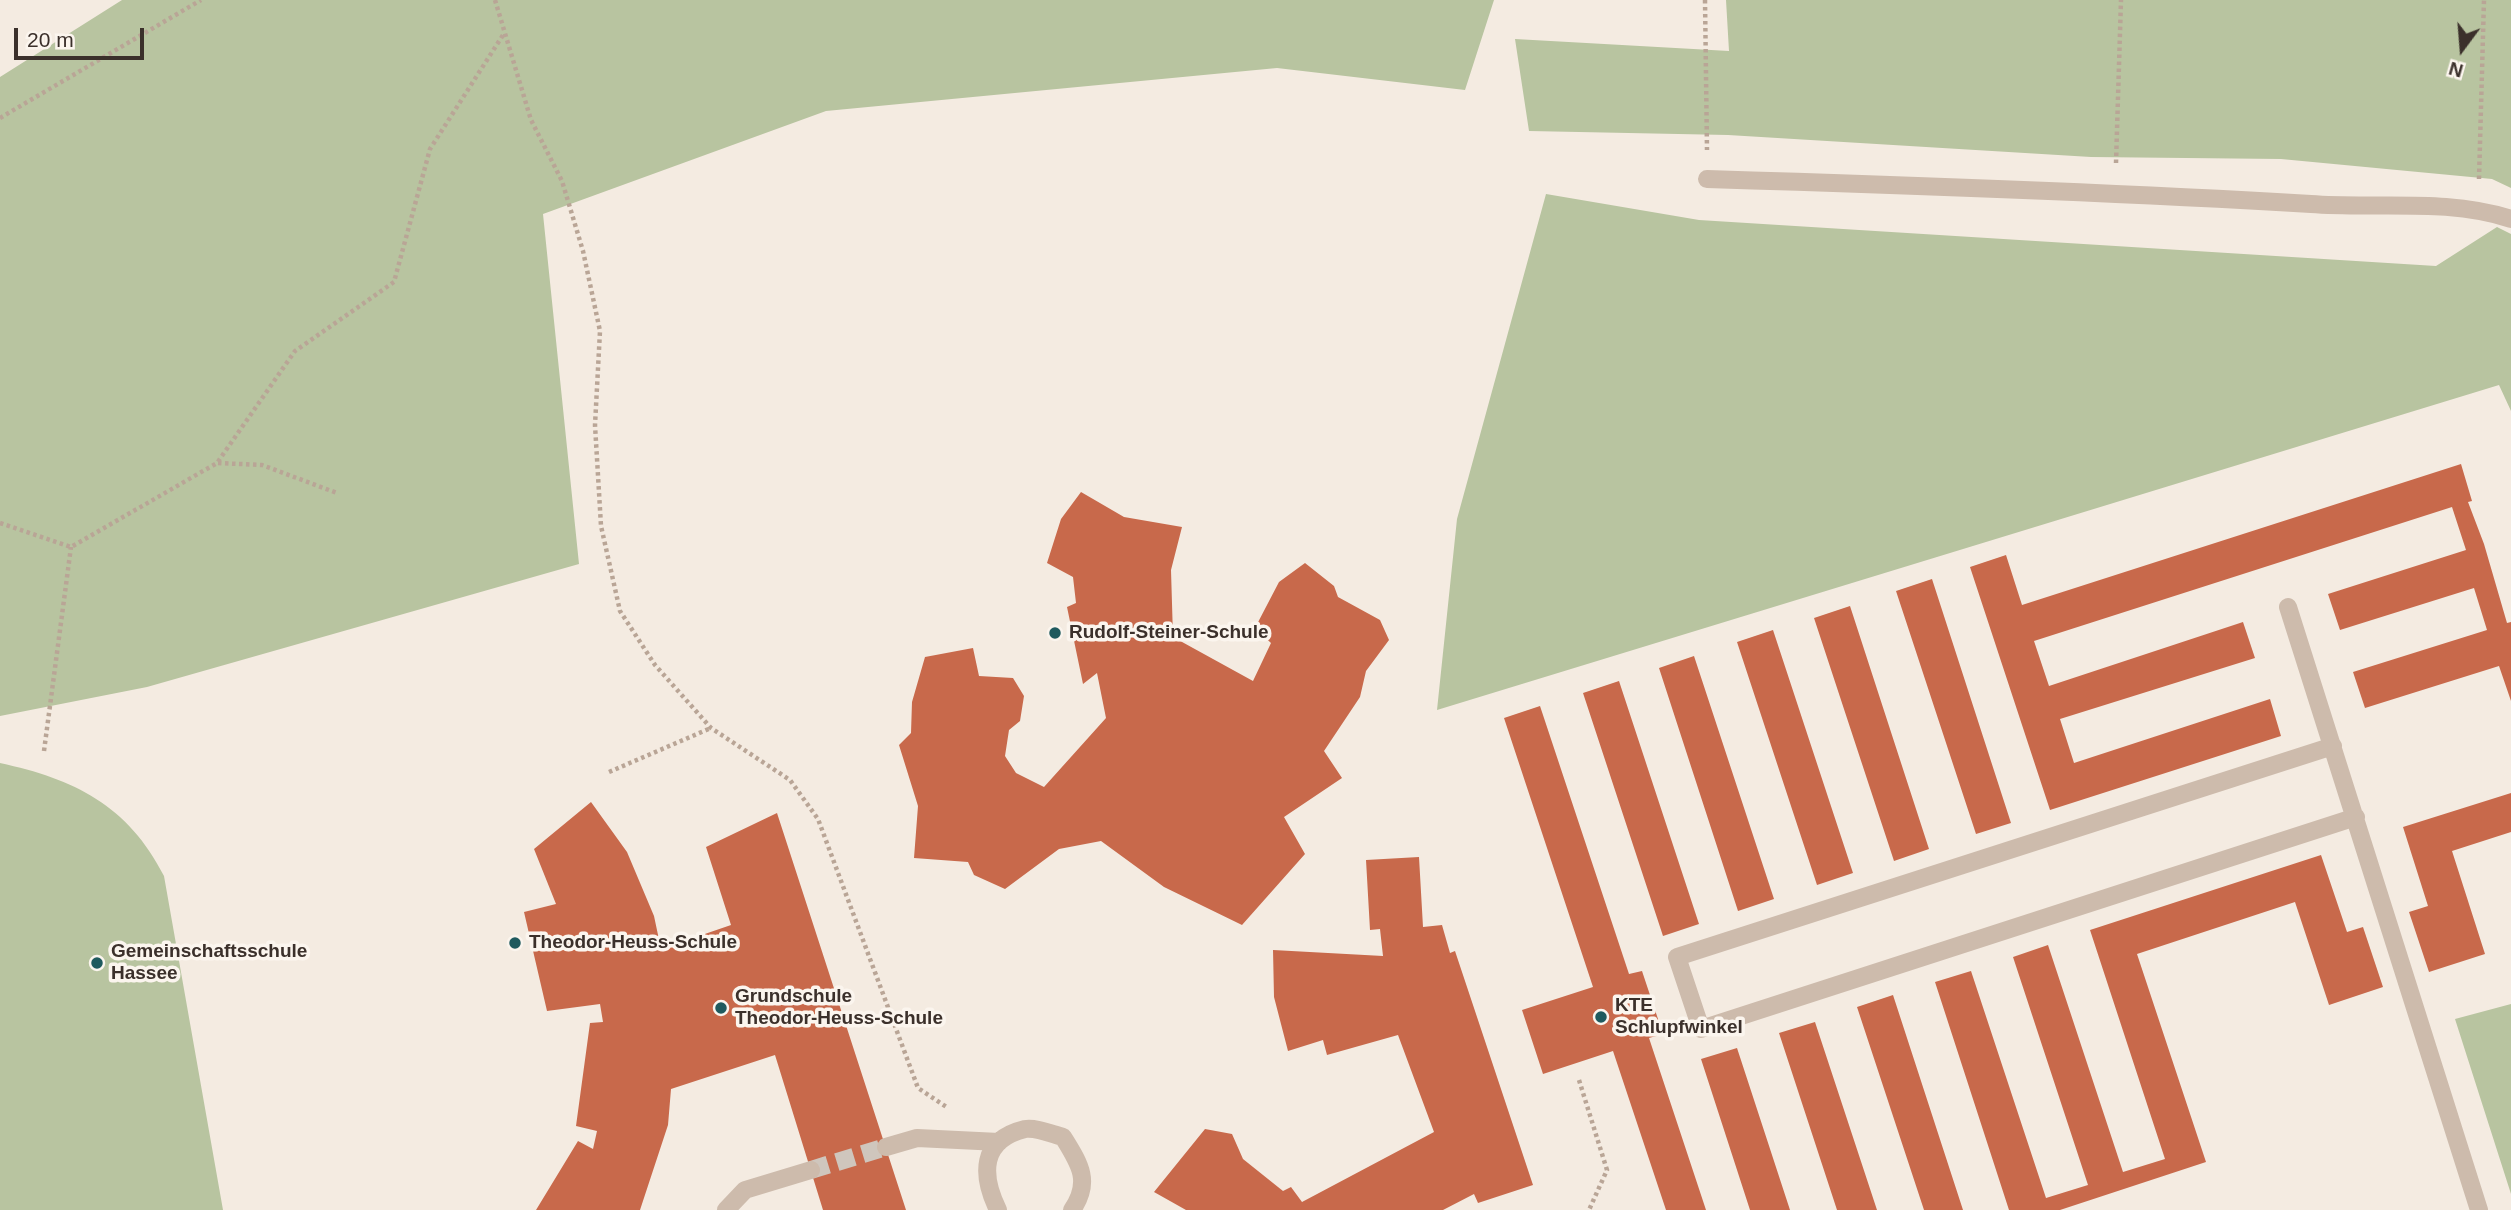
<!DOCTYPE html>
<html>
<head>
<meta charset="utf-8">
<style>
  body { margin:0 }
  #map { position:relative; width:2511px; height:1210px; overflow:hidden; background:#f4ebe1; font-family:Helvetica,sans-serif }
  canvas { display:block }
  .north { position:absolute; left:2427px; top:14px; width:70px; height:70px; -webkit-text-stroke:5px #fbf5ee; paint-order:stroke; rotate:196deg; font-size:19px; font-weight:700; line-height:28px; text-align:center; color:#3b302b }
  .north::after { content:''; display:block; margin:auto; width:24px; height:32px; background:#3b302b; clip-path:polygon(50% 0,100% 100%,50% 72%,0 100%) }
  .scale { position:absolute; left:14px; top:28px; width:130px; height:32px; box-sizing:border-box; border:4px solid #3b302b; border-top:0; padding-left:9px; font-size:21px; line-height:24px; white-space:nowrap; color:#3b302b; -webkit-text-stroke:5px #fbf5ee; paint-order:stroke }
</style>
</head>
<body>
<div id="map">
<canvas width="2511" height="1210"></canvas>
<div class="north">N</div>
<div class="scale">20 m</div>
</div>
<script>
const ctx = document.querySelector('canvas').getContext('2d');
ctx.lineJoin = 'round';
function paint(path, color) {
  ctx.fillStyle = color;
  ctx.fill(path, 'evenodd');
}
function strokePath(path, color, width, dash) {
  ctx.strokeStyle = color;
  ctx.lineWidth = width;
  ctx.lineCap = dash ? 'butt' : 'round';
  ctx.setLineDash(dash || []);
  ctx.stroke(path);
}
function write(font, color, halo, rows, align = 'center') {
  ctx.font = font + ' Helvetica,sans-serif';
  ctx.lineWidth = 7;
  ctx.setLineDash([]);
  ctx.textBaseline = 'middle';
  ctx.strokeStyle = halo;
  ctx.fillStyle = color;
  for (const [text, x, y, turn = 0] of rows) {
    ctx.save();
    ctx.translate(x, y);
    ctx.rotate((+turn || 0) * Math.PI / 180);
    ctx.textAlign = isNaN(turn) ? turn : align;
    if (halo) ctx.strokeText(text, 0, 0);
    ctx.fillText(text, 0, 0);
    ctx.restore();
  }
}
paint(new Path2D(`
  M122 0H1494L1465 90 1277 68 826 111 543 214 579 564 147 687 0 716V77Z
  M1726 0H2511V188L2492 179 2281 159 2091 157 1728 135 1529 131 1515 39 1729 51Z
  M1546 194 1699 220 2436 266 2497 227 2511 234V411L2499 385 1437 710 1457 519Z
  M0 763C74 779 128 805 164 876L223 1210H0Z
  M2511 1004V1194L2455 1019Z`), '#b8c4a0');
paint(new Path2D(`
  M2461 464 2472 501 2468 502 2484 544 2507 623 2511 622V701L2499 666 2365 708 2353 672 2487 630 2474 588 2340 630 2328 594 2466 550 2452 507 2034 641 2049 686 2243 622 2255 658 2060 719 2074 763 2270 699 2281 736 2050 810 1970 567 2006 555 2022 605Z
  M1081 492 1124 517 1182 527 1171 570 1173 637 1253 681 1271 643 1255 628 1279 582 1305 563 1334 586 1338 597 1380 620 1389 640 1366 671 1360 697 1324 751 1342 778 1284 817 1305 854 1242 925 1164 887 1101 841 1059 849 1005 889 974 875 968 862 914 858 918 806 899 745 911 733 912 702 925 657 973 648 979 676 1013 678 1024 696 1020 721 1009 730 1005 756 1016 773 1044 787 1106 718 1097 673 1083 684 1067 607 1076 603 1073 577 1047 563 1061 519Z
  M1932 579 2011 823 1976 834 1896 591Z
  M1850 606 1929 849 1894 861 1814 618Z
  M1773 630 1853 873 1817 885 1737 642Z
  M1694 656 1774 899 1738 911 1659 668Z
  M1619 681 1699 924 1663 936 1583 693Z
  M1540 706 1629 974 1642 971 1663 1034 1649 1038 1706 1210H1666L1613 1051 1543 1074 1522 1010 1593 987 1504 718Z
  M2511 793V832L2452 851 2485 954 2429 972 2409 912 2428 906 2403 827Z
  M591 802 627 852 654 916 661 949 731 925 706 847 777 813 906 1210H823L775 1055 671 1089 668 1125 640 1210H536L578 1141 593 1149 597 1131 576 1126 590 1023 603 1022 600 1004 547 1011 524 912 556 904 534 849Z
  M2321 855 2347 932 2363 927 2383 987 2329 1005 2295 902 2137 954 2206 1162 2060 1210H2009L1935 982 1971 971 2046 1198 2088 1185 2013 957 2048 945 2123 1172 2165 1159 2090 930Z
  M1419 857 1423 927 1442 925 1450 953 1455 951 1533 1185 1478 1203 1474 1194 1443 1210H1186L1154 1192 1205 1129 1232 1134 1243 1159 1283 1191 1291 1187 1302 1202 1434 1132 1398 1035 1327 1055 1323 1040 1288 1051 1274 997 1273 950 1383 956 1380 929 1370 930 1366 860Z
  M1893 995 1963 1210H1924L1857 1007Z
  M1815 1022 1877 1210H1837L1779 1033Z
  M1737 1048 1790 1210H1750L1701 1059Z`), '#c8694b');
strokePath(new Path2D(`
  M811 1170 886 1147`), '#cfc6bd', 18, [18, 9]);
strokePath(new Path2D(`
  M495 0 531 120 562 181 583 251 600 331 595 425 601 526 620 611 655 665 711 728 790 780 818 819 918 1088 948 1108
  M1705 0 1707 150
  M0 118 201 0
  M2116 163 2121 0
  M2479 179 2484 0
  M218 463 262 465 337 493
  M0 523 71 547 217 463 295 351 394 282 430 149 503 35
  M44 751 71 547
  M609 772 711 728
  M1579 1080 1607 1170 1589 1210`), '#b9a596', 4.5, [3.5, 3.5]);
strokePath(new Path2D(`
  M1707 179C1909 185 2110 192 2311 204 2377 209 2448 198 2511 219
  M2288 607 2479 1210
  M2333 746 1677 957 1701 1029 2356 817
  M886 1147 917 1138 999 1142
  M726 1210 745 1190 811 1170
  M998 1210C981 1175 980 1140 1025 1129 1035 1127 1052 1134 1063 1137 1079 1163 1092 1181 1072 1210`), '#cdbbac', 18);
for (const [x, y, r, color] of [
  [1055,633,7,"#1f5a5e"],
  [515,943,7,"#1f5a5e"],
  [97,963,7,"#1f5a5e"],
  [721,1008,7,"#1f5a5e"],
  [1601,1017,7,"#1f5a5e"]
]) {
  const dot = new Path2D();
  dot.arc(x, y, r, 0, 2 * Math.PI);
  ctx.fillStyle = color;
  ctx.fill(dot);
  strokePath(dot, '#fbf5ee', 2.5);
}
write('bold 19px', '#3b302b', '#fbf5ee', [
  ["Rudolf-Steiner-Schule",1069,633],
  ["Theodor-Heuss-Schule",529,943],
  ["Gemeinschaftsschule",111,952],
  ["Hassee",111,974],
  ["Grundschule",735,997],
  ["Theodor-Heuss-Schule",735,1019],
  ["KTE",1615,1006],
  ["Schlupfwinkel",1615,1028]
], 'left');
</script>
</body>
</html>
